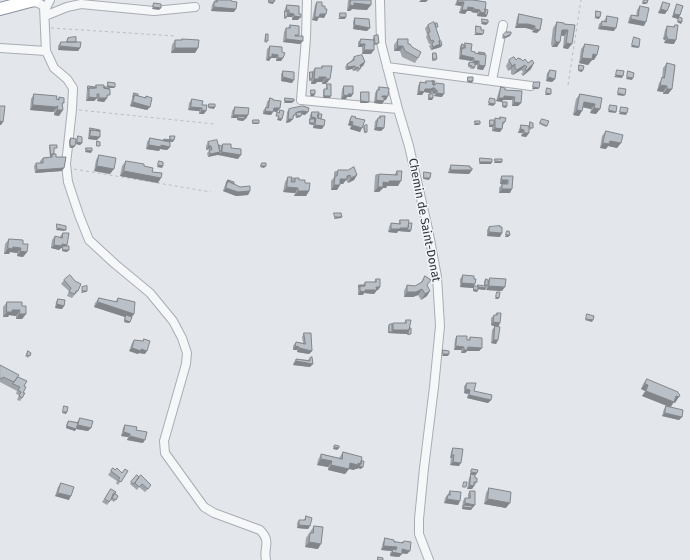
<!DOCTYPE html>
<html>
<head>
<meta charset="utf-8">
<style>
  body { margin:0 }
  canvas { display:block; background:#e3e6ea }
</style>
</head>
<body>
<canvas width="690" height="560"></canvas>
<script>
const ctx = document.querySelector('canvas').getContext('2d');
ctx.lineJoin = 'round';
function strokePath(path, color, width, dash) {
  ctx.strokeStyle = color;
  ctx.lineWidth = width;
  ctx.lineCap = dash ? 'butt' : 'round';
  ctx.setLineDash(dash || []);
  ctx.stroke(path);
}
function paint(path, color) {
  ctx.fillStyle = color;
  ctx.fill(path, 'evenodd');
}
function write(font, color, halo, rows, align = 'center') {
  ctx.font = font + ' "Fira Sans",sans-serif';
  ctx.lineWidth = 3;
  ctx.setLineDash([]);
  ctx.textBaseline = 'middle';
  ctx.strokeStyle = halo;
  ctx.fillStyle = color;
  for (const [text, x, y, turn = 0] of rows) {
    ctx.save();
    ctx.translate(x, y);
    ctx.rotate((+turn || 0) * Math.PI / 180);
    ctx.textAlign = isNaN(turn) ? turn : align;
    if (halo) ctx.strokeText(text, 0, 0);
    ctx.fillText(text, 0, 0);
    ctx.restore();
  }
}
const minor = new Path2D(`
  M307 0 306 38 301 100 398 109
  M380 0 381 43 398 109 409 146 428 229 437 277 440 326 434 387 424 468 419 519V534L429 560
  M29 2C34 2 40 2 44 7L46 51 54 68 67 79 73 88 72 109 66 164 68 182 79 215 89 240 115 264 150 293 173 321 182 338 187 353 186 364 164 441 165 453 204 507 214 513 260 530C272 542 263 547 266 560
  M45 10 50 0
  M45 16 67 7 81 4 154 11 195 7
  M0 48 46 51
  M387 67 531 86
  M492 80 503 25`);
const highway = new Path2D(`
  M0 9 34 0`);
strokePath(minor, '#a8adb4', 10);
strokePath(highway, '#8b94a0', 14);
strokePath(new Path2D(`
  M51 28 176 36
  M568 85 581 0
  M79 110 214 124
  M74 169 211 192`), '#b9bdc2', 1, [3, 3]);
strokePath(minor, '#f5f7f9', 8);
strokePath(highway, '#fff', 12);
paint(new Path2D(`
  M215 0H231L234 12 211 11 212 5Z
  M348 0H371L367 10 352 9 350 11H347Z
  M457 0H473L485 9 487 15 486 17 477 16V13L471 12 472 11H467L465 14 459 13 461 6 455 5Z
  M317 2 325 9 326 14 324 18 319 17 317 21 312 20 315 5Z
  M663 2 665 14 658 13 661 6Z
  M677 4 680 15 678 19 672 17 675 8Z
  M287 5 299 6 298 20H292V17H287L286 19H284L285 8Z
  M640 6 644 26 628 23 629 18 631 15 636 16 637 10Z
  M519 14 542 19 537 33 532 32 533 30 526 28H515L517 18Z
  M607 16 614 31 598 29 599 24 602 21H604L605 19Z
  M355 18 367 31 353 29V21Z
  M557 22 564 24 575 25 568 49 563 48 564 36 561 35 560 42 557 47H552L551 44 553 28Z
  M290 25 299 35 298 36 300 44 283 42 284 32 286 28H288Z
  M428 25 436 29 441 47 431 50 429 46 431 44H429L426 37 427 35 425 28Z
  M675 25 674 44 664 43 665 40 663 39 665 30 667 26 673 27Z
  M266 34 267 43 264 42 265 36Z
  M503 35 510 36 503 39 502 37Z
  M374 36 379 43 377 45H374L371 54H362V47H358V42L361 39 373 40V38Z
  M68 38 76 42 80 48 78 51 58 50V46L61 42H66L67 39Z
  M182 39 198 48 195 53H171L172 45 175 40H181Z
  M398 39 408 44 412 47 418 58 415 63 402 57 400 51H394V45Z
  M465 43 471 51 475 53 478 54 479 52 485 66 483 70 477 69V65H475V67L474 69H470L471 68 468 67V63L470 62H472V61L459 59 460 46 462 44 464 45Z
  M585 44 594 60H592L588 65 579 63 581 49Z
  M270 46 282 52 283 58 281 61H276V58H271L269 61 266 60 267 49Z
  M433 53 437 59 435 61H432V55Z
  M354 57 365 62 363 66 361 67V68L359 71 357 72 356 70 353 71 352 69 346 70 345 67 347 64 351 61Z
  M509 60H516L531 69 523 76 521 74 523 72 521 70 513 75 511 74V69L508 71 506 66Z
  M667 63 672 89 668 94H663V92L657 91 659 83 662 79 663 68Z
  M322 66H332L326 84H322V82H317L315 84H311V81H309V73L310 72H312L315 68H321Z
  M550 70 555 79 552 82 546 81 547 73Z
  M283 71 292 83 281 81V74Z
  M426 81 435 85 436 83 442 97 434 96 435 94 433 93V98L432 100H428V95L430 93 424 92 422 95H417L418 86 420 82 425 83Z
  M108 82 114 88H109L107 98 104 102 97 101V98L94 101H86L87 88 88 86 95 87 96 85 107 87V84Z
  M327 84 330 98H323V91L324 89H326V85Z
  M344 86 353 94 351 97H347L346 99H341L342 89Z
  M379 87 386 100H384L382 104 374 103 375 93Z
  M501 87 521 103 518 106H512V100H503L502 102 496 101 499 91Z
  M361 92 369 102 367 103H360V93Z
  M134 93 138 96 145 98 146 96 152 100 147 110 130 106 133 95Z
  M34 94 56 99H57L59 97 63 105 59 116 54 115V111L53 112 30 110 31 99Z
  M580 94 602 98 600 109 596 114 590 113 591 109 583 107 579 116 573 115 576 99Z
  M270 98 273 100 280 108 277 112 273 111 271 115 263 114V111L266 107 267 102Z
  M192 99 202 105 204 114H199V111L188 110 189 103Z
  M235 107 246 119H245L243 121 237 120V118H231L232 111Z
  M289 109 308 112 305 115 301 114 300 117 296 118 295 115 290 122 286 123 287 112Z
  M312 112 318 114 321 119 322 129 313 128V125L309 124 310 115Z
  M352 116 355 118 362 128 360 132 350 129 351 126 348 125 350 119Z
  M380 116 384 128 381 131 374 130 375 121 378 118H379Z
  M500 117 505 122 503 125 502 129 500 132 492 131V127H489V122L490 120H494L495 118 499 119Z
  M542 119 547 126 546 127 539 124Z
  M530 122 531 130 529 129V133L526 137 521 136 522 133H518L519 129 521 125 529 126V124Z
  M364 126 367 132 366 133H364L363 127Z
  M90 128 97 140 88 139 89 130Z
  M606 131 621 143 617 148 608 146 606 149 600 148 602 136Z
  M78 136 82 143 80 145 76 144 77 138Z
  M170 136 173 142H170V147L167 150 160 149 159 151 146 149 147 142 150 138 163 140 164 139H169Z
  M71 138 73 148H70L69 146V140Z
  M208 142 219 145 222 146 223 144 231 148 238 159 217 155 208 157 207 153 209 151V149L206 150V146Z
  M50 145 56 150 54 149V154L62 171 35 173 34 166 36 163H40V161L43 158 50 157 49 147Z
  M99 155 110 174 94 171 96 160Z
  M126 161 144 166 152 172 158 183 120 176 122 166Z
  M451 165 470 168 472 170 469 174 448 173 449 169Z
  M338 170 357 175 354 180 348 183 346 180 345 181 343 184H340L337 190H331V181L334 177V173L335 171H337Z
  M397 171 398 186H387L386 188H383L379 192H374L375 176 376 174 394 175Z
  M502 176H513L510 193H499V188L502 184H506H500V179Z
  M288 177 292 182V179L293 177 305 183 309 191 306 196H294L295 193 283 192 285 182Z
  M228 180 234 184 250 191 248 195 236 196 223 191 226 182Z
  M400 220 409 223 411 230 410 232 398 231 397 233 388 232 389 227 391 223 398 224Z
  M489 227 500 237 487 236V230Z
  M63 233 67 245 66 246 67 252 62 251V248H61L59 250 51 248 52 240 55 236 60 238V236Z
  M9 239 23 243 27 252 23 257 17 256V253L10 252 9 254H4L5 244Z
  M463 275 474 286H478V285L484 286V281L486 279 488 280 490 278 502 291 486 290 487 287H486L485 290 478 289 477 292 473 291V288L460 287V279Z
  M425 276 427 296 421 300 418 295 413 297H404V291L407 285 415 286 421 282Z
  M376 279 380 287 378 290H377L374 294 364 293 363 295H358V286L359 285H363L365 282H374Z
  M64 280 78 291 72 298 67 296 69 291 61 284Z
  M99 298 115 302 118 298 134 314 132 317 129 323 124 322 125 317 94 307 95 303Z
  M58 299 64 306 62 309 55 308 56 302Z
  M7 302 22 305 26 314 22 319H16V316L9 315 8 317H3V307Z
  M497 313 500 323 498 327V340L496 344 491 343 492 330 495 326 496 327 491 325V318L494 315H495Z
  M406 320 410 328V335H407V334L388 333V326L389 325 392 324 393 323H404Z
  M304 333 312 351 309 354 297 352V350H293V346L296 342 303 343 302 337Z
  M457 336 467 340H468L470 337 482 348 479 351H467L465 353H461V350H454L455 339Z
  M144 339 145 354 139 353 138 354 129 351 132 343 134 340 143 341Z
  M28 351 31 353 28 358 25 356Z
  M310 358V367L293 365 294 362 296 359 308 360Z
  M0 365 18 377 24 386 22 398 20 401 17 400 19 395 16 394 17 391 0 382Z
  M647 379 675 403 674 402 671 407 682 417 679 420 662 416 664 409 667 406 642 396 645 391 641 389 643 384Z
  M467 383 474 391 491 400 488 403 467 398 468 394 464 393V386Z
  M80 418 91 428 88 431 76 429 75 431 66 428 67 422 69 421 77 422Z
  M125 425 136 430 143 443 127 440 128 437 121 436 123 428Z
  M453 448 459 466 450 465 451 458H450L451 452Z
  M343 452 361 461V469L358 468 357 469H355L354 470 349 469 345 474 328 470V467L317 465 318 460 321 454 339 458Z
  M113 468 115 470 122 473 128 471 118 485 116 483 117 481 108 475Z
  M471 474 475 478 477 482 472 489H467L469 478Z
  M137 475 149 488 145 492 139 487 137 490 130 484Z
  M61 483 69 500 55 496 58 487Z
  M489 488 506 508 484 504 486 493Z
  M111 489 118 496 114 502 111 500 107 505 102 502Z
  M450 491 460 501 458 505 444 503 445 498Z
  M470 491 475 505 471 510 462 509 463 501 465 498H468V494Z
  M306 516 310 526 308 529 297 528V523L299 520H304Z
  M314 526 318 549 305 547 306 538Z
  M385 538 397 542 401 543 403 541 407 554 402 553 399 557 390 556V553L392 551 381 550 383 542Z`), '#a0a5ab');
paint(new Path2D(`
  M421 0H428L426 2H419Z
  M269 2H274L273 4 268 3Z
  M458 2H464L461 6 455 5Z
  M643 2 647 3 646 4H642Z
  M354 3 371 5 367 10 352 9 350 11H347L350 5Z
  M153 7 161 8 159 10 152 9Z
  M214 7 236 9 234 12 211 11Z
  M468 7 474 8 472 11H467L465 14 459 13 462 10Z
  M474 9 480 10 477 13 471 12Z
  M661 9 667 11 665 14 658 13Z
  M480 12 485 13 487 15 486 17 477 16Z
  M289 13 294 14 292 17H287Z
  M320 14H326L324 18 317 17Z
  M674 14 680 15 678 19 672 17Z
  M294 16 301 17 298 20H292Z
  M315 17H319L317 21 312 20Z
  M340 17H346L345 19H338Z
  M596 17H600L599 19 594 18Z
  M631 19 646 22 644 26 628 23Z
  M678 21 682 22 681 24 677 22Z
  M482 22 488 23 486 25 481 24Z
  M518 24H528L535 26 533 30 526 28H515Z
  M355 25 370 28 367 31 353 29Z
  M601 26 616 28 614 31 598 29Z
  M535 29 540 30 537 33 532 32Z
  M562 30H568L564 36 558 35Z
  M476 33 483 34 482 35H474Z
  M511 34 510 36 503 39 505 37Z
  M666 36H667L665 40 663 39Z
  M286 39 303 41 300 44 283 42Z
  M667 39 676 40 674 44 664 43Z
  M556 42H560L557 47H552Z
  M566 43 572 44 568 49 563 48Z
  M360 44H365L362 47H358Z
  M440 44 442 45 441 47 431 50 433 47Z
  M632 45 639 47 638 48 631 47Z
  M60 46 80 48 78 51 58 50Z
  M398 46H403L400 51H394Z
  M175 48H198L195 53H171Z
  M364 50H374L371 54H362Z
  M272 54 278 55 276 58H271L269 61 266 60Z
  M593 54 597 55 594 60H592L588 65 579 63 582 58Z
  M461 55 474 58 472 61 459 59Z
  M278 58H283L281 61H276Z
  M474 61H479L477 65 472 64Z
  M365 62 363 66 359 68 360 65Z
  M534 63 531 69 523 76 526 71Z
  M515 64 511 69 508 71 512 66Z
  M479 65 485 66 483 70 477 69Z
  M525 65 521 70 513 75 517 70Z
  M355 66 352 69 346 70 348 67Z
  M358 67 356 70 353 71 356 68Z
  M579 70H583L582 72 578 71Z
  M616 75 623 76 622 78 614 77Z
  M283 77 294 80 292 83 281 81Z
  M319 77H326L322 82H317L315 84H311L314 79Z
  M548 77 555 79 552 82 546 81Z
  M627 77 633 78 632 80 626 79Z
  M326 79H330L326 84H322Z
  M468 81H473L472 83 467 82Z
  M660 85 667 86 663 92 657 91Z
  M108 86 115 87 114 88H106Z
  M533 87 539 88 538 89H532Z
  M435 88 433 92 431 91 430 93 424 92 422 95H417L419 91 425 89Z
  M667 89H672L668 94H663Z
  M435 90H437L435 94 433 93Z
  M437 93 444 94 442 97 434 96Z
  M546 93 551 94 549 95H545Z
  M618 93 625 95 623 96 617 95Z
  M311 94H315L314 96H310Z
  M348 94H353L351 97H347L346 99H341L344 95Z
  M324 96H331L330 98H323Z
  M382 96H388L386 100 380 99Z
  M504 96 515 97 512 100H503L502 102 496 101 499 98Z
  M89 97 97 98 94 101H86Z
  M99 98H107L104 102 97 101Z
  M429 98H433L432 100H428Z
  M376 100 384 101 382 104 374 103Z
  M285 101H294L292 103H284Z
  M361 101 369 102 367 103H360Z
  M133 102 150 107 147 110 130 106Z
  M514 102 521 103 518 106H512Z
  M584 102 595 104 591 109 581 107Z
  M489 103 495 104 493 106 488 105Z
  M33 105 58 106 53 112 30 110Z
  M503 106H507L506 108 502 107Z
  M191 107 202 108 199 111 188 110Z
  M209 107H215L214 109 208 108Z
  M274 108H280L277 112 271 111Z
  M594 108 600 109 596 114 590 113Z
  M57 110H63L59 116 54 115Z
  M202 110 206 111 204 114H199Z
  M577 110 582 111 579 116 573 115Z
  M609 110 616 112 615 113 608 112Z
  M265 111 273 112 271 115 263 114Z
  M303 111 308 112 305 115 296 113 291 119H293L290 122 286 123 288 119 297 112Z
  M620 112 627 113 626 115 619 114Z
  M234 115H248L246 119 238 118V116L237 118H231Z
  M297 116H301L300 117 296 118Z
  M312 117 316 118 313 121 310 119Z
  M238 118 245 119 243 121 237 120Z
  M278 118 282 119 281 121 277 120Z
  M0 121 3 122 1 125H0Z
  M350 121 353 122 351 126 348 125Z
  M253 123H259L258 124H252Z
  M310 123H314L313 125 309 124Z
  M475 123 480 124 478 125H474Z
  M315 125 324 126 322 129 313 128Z
  M352 125 362 128 360 132 350 129Z
  M490 125H494L492 127H489Z
  M376 127 384 128 381 131 374 130Z
  M495 128 502 129 500 132 492 131Z
  M521 129 524 130 522 133H518Z
  M524 133H529L526 137 521 136Z
  M90 136 100 137 97 140 88 139Z
  M170 140H174L173 142 169 141Z
  M610 141 621 143 617 148 608 146 606 149 600 148 603 143Z
  M77 142 82 143 80 145 76 144Z
  M149 145H161L170 147 167 150 160 149 159 151 146 149Z
  M71 146H75L73 148H70Z
  M209 146H211L209 149 206 150Z
  M86 150 92 151 91 153 85 152Z
  M220 152 221 154 220 155H217L208 157 210 154Z
  M222 152 241 155 238 159 220 155Z
  M495 161 502 162 501 163H494Z
  M480 162H492L491 164H479Z
  M158 165 163 166 162 168 157 167Z
  M97 166 114 169 110 174 94 171Z
  M261 166H266L264 168 260 167Z
  M64 168 62 171 35 173 37 170Z
  M451 170H472L469 174 448 173Z
  M124 171 161 178 158 183 120 176Z
  M350 175 343 184H337L340 179 347 176Z
  M357 175 354 180 348 183 351 178Z
  M424 178H430L429 180 423 179Z
  M502 180H508L506 184H500Z
  M389 181H401L398 186H387L386 188H383L379 192H374L378 187 383 182Z
  M334 185H340L337 190H331Z
  M287 187 298 188 295 193 283 192Z
  M226 188 250 191 248 195 236 196 223 191Z
  M502 189H512L510 193H499Z
  M298 191H309L306 196H294Z
  M335 217H342L341 218 334 219Z
  M57 228 66 230 64 231 56 230Z
  M400 228H408L411 230 410 232 398 231 397 233 388 232 391 229Z
  M489 232 502 233 500 237 487 236Z
  M506 235H510L508 237H505Z
  M62 244 67 245 65 248 63 246 62 248H61L59 250 51 248 54 245Z
  M13 247 21 248 17 253 10 252 9 254H4L8 248Z
  M63 250H69L67 252 62 251Z
  M20 251 27 252 23 257 17 256Z
  M462 283 475 284 473 288 460 287Z
  M489 286 505 287 502 291 486 290Z
  M376 287H380L378 290H377L374 294 364 293 363 295H358L360 291Z
  M478 287 486 288 485 290 477 289Z
  M422 289 418 295 413 297H404L407 292Z
  M474 290H478L477 292 473 291Z
  M82 291H87L86 292 81 293Z
  M430 291 427 296 421 300 425 294Z
  M496 297 499 298 498 299H495Z
  M98 302 134 314 130 319 126 315 125 317 94 307Z
  M57 304 64 306 62 309 55 308Z
  M12 310H20L16 316 9 315 8 317H3L7 312Z
  M19 314H26L22 319H16Z
  M586 319 593 320 592 322 585 320Z
  M125 320 130 322 129 323 124 322Z
  M493 322 500 323 498 327 491 325Z
  M393 330H409L407 334 388 333 389 332H392Z
  M494 340H498L496 344 491 343Z
  M295 346 299 347 297 350H293Z
  M456 346 464 347 461 350H454Z
  M468 347 482 348 479 351H467L465 353H461L464 350Z
  M132 348 141 349 147 351 145 354 139 353 138 354 129 351Z
  M299 348 312 351 309 354 297 352Z
  M443 354H449L448 356H442Z
  M296 361 313 364 310 367 293 365Z
  M645 384 648 385 645 391 641 389Z
  M466 389 470 390 468 394 464 393Z
  M646 391 674 402 670 407 642 396Z
  M469 395 491 400 488 403 467 398Z
  M676 396 679 397 675 403 673 402Z
  M63 412H67L66 414 62 413Z
  M665 413 682 417 679 420 662 416Z
  M78 425 91 428 88 431 76 429Z
  M67 426 76 429 75 431 66 428Z
  M124 432 130 434 128 437 121 436Z
  M130 436 145 440 143 443 127 440Z
  M334 447 339 448 337 450 333 449Z
  M452 455H454L451 458H450Z
  M321 459 332 461 328 467 317 465Z
  M453 462 461 463 459 466 450 465Z
  M350 463 361 464 363 467 361 469 358 468 357 469H355L354 470 349 469 345 474 328 470 331 465Z
  M471 472 477 473 476 475 470 474Z
  M470 485 474 486 472 489H467Z
  M58 493 71 496 69 500 55 496Z
  M447 499 460 501 458 505 444 503Z
  M488 499 510 503 506 508 484 504Z
  M465 503 475 505 472 508 464 505Z
  M463 507 472 508 471 510 462 509Z
  M299 525 310 526 308 529 297 528Z
  M309 542 321 544 318 549 305 547Z
  M384 546 397 547 394 551 393 549 392 551 381 550Z
  M402 549 410 551 407 554 400 553Z
  M392 552 402 554 399 557 390 556Z`), '#82868b');
const building = new Path2D(`
  M217 0H231V1L237 2 236 9 214 7V2H217Z
  M269 0H275L274 2H269Z
  M351 0H371V5L354 3V6L350 5Z
  M458 0H473L486 2 485 13 480 12V10L474 9V8L468 7 467 10H462L464 2H458Z
  M644 0H648L647 3 643 2Z
  M317 2H322V6H325V9H327L326 14H320L319 17H315Z
  M663 2 670 4 667 11 661 9Z
  M154 3 161 4V8L153 7Z
  M677 4 683 6 680 15 674 14Z
  M287 5 299 6V14H301V17L294 16V14L289 13V10H287Z
  M640 6 649 8 646 22 631 19V15L638 16Z
  M485 9 488 10 487 15 484 14 485 13Z
  M285 11 288 12 287 17H285Z
  M596 11 601 12 600 17H596Z
  M340 13H346V17H340Z
  M519 14 542 19 540 30 535 29V26L528 24H518Z
  M607 16 618 18 616 28 601 26 602 21 606 22Z
  M679 17 682 18V22L678 21Z
  M355 18 369 19 370 28 355 25Z
  M482 19 488 20V23L482 22Z
  M434 22 440 40 439 41 440 44 433 47 432 43 434 42 433 40 431 41 428 33 430 32 428 25Z
  M557 22 564 23V24L575 25 572 44 566 43 568 30H562L560 42H556L555 39Z
  M437 23 438 27H436L435 24Z
  M290 25 299 26V35H295V36H303V41L286 39V28H290Z
  M675 25H678L676 40 667 39V36H666L667 26 674 27Z
  M476 26 481 27V30H484L483 34 476 33Z
  M506 32H511V34L505 37 503 35Z
  M266 34H268V41H266Z
  M378 35 379 43 375 44 374 36Z
  M76 37V42H67L68 38Z
  M634 37 640 39 639 47 632 45Z
  M182 39 199 40 198 48H175V40H182Z
  M361 39 374 40V50H364L365 44H360Z
  M398 39H408V44H410L412 47 421 52 418 58 405 51 403 46H398Z
  M441 41 442 45 439 46 440 44 439 42Z
  M61 42H81L80 48 60 46Z
  M465 43 472 44 471 51 475 52V53L486 55 485 66 479 65V61H474V58L461 55 462 48H465Z
  M462 44 464 45V48H462L461 50Z
  M585 44 599 46 597 55 593 54 592 59 582 58Z
  M270 46 282 47V52L285 53 283 58H278V55L272 54V57H269Z
  M479 52 485 53V54H479Z
  M433 53H436L437 59H433Z
  M362 55 365 62 360 65 361 68 359 69 358 67 356 68 355 66 348 67 347 64 354 60V57Z
  M514 57 516 60 518 58 521 59 523 61 525 59 528 63 532 60 534 63 526 71 525 69 527 67 525 65 517 70 515 68V64L512 66 509 60Z
  M470 62 475 63V67H472V66L469 65Z
  M667 63 675 65 672 89H667V86L660 85 662 77 664 78Z
  M579 65 584 66 583 70H579Z
  M322 66H332L330 79H326V77H319V79H314L315 68H322Z
  M550 70 556 71 555 79 548 77Z
  M617 70 624 71 623 76 616 75Z
  M283 71 294 72V80L283 77Z
  M628 71 634 73 633 78 627 77Z
  M310 72H313L312 79H310Z
  M468 77H473V81H468Z
  M426 81H433V85H435L436 83 444 84V94L437 93V90H435V88H432V89H425L424 92 419 91 420 82 426 83Z
  M432 81H435L434 85H433V81Z
  M108 82 115 83V87L108 86Z
  M534 82H540L539 88 533 87Z
  M327 84H331V96H324V89H327Z
  M96 85H104V88L110 89V95H107V98H99V94H97V98L89 97V88H96Z
  M88 86 95 87V88H89L88 89Z
  M344 86H353V94H348V96L344 95Z
  M104 87H109V89L104 88Z
  M379 87 389 88 388 96H382V97H384V101L376 100 377 90H379Z
  M501 87 505 88V90L522 91 521 103 514 102 515 97 504 96V98H499Z
  M547 88 551 89V94L546 93Z
  M619 88 626 89 625 95 618 93Z
  M311 90H315V94H311Z
  M431 90 433 91V98H429V94H431Z
  M361 92H369V102L361 101Z
  M134 93 138 94V96L135 95 133 97Z
  M34 94 57 96 56 99 59 100V97L64 98V103H62L63 110H57L58 106 56 107 33 105Z
  M580 94 602 98 600 109 594 108 595 104 584 102 582 111 577 110Z
  M135 95 146 98V96L152 98 150 107 133 102Z
  M270 98 273 99V100L281 101 280 108H274L273 112 265 111 266 107 268 108Z
  M285 98 294 99V101H285Z
  M490 98 495 99V104L489 103Z
  M192 99 203 101 202 105H207L206 111 202 110V108L191 107Z
  M503 102H507V106H503Z
  M209 104H215V107H209Z
  M610 105 617 106 616 112 609 110Z
  M0 106H5L3 122 0 121Z
  M303 106 309 108 308 112 303 111 297 112 293 116V119H288L289 109Z
  M235 107 249 108 248 115H234Z
  M621 107 628 108 627 113 620 112Z
  M280 110 284 111 282 119 278 118 279 116H276L277 112 279 113Z
  M302 112 301 116H297L296 113Z
  M312 112H319L318 118 325 120 324 126 315 125 316 118 312 117Z
  M318 114H322L321 119 318 118Z
  M238 116 245 117V119L238 118Z
  M352 116 356 117 355 118 365 120 362 128 352 125 353 122 350 121Z
  M380 116H385L384 128 376 127 378 118H380Z
  M500 117 506 118 505 122H503L502 129 495 128V118L500 119Z
  M310 119H315L314 123H310Z
  M542 119 549 121 547 126 540 123Z
  M253 120H259V123H253Z
  M490 120H494V125H490Z
  M475 121H480V124L475 123Z
  M530 122 533 123V128H530Z
  M367 125V132H365L364 126Z
  M521 125 529 126V133H524V130L521 129Z
  M90 128 100 130V131L91 130 90 131Z
  M91 130 100 131V137L90 136Z
  M606 131 623 135 621 143 610 141 609 144 603 143Z
  M78 136 82 137V143L77 142Z
  M170 136H175L174 140H170L169 141 163 140 164 139 170 140Z
  M71 138 76 139 75 146H71L70 144Z
  M150 138 170 142V147L161 145V147L149 145Z
  M217 140 220 152 210 154 209 150H212L211 146H209L208 142Z
  M97 141 100 142V146H97Z
  M223 144H231V148L241 149V155L222 152Z
  M50 145H57V148H54V154H52L51 156Z
  M219 145 222 146 221 154 219 153 220 152Z
  M86 148H92V151L86 150Z
  M52 154H56V157H66L64 168 37 170 36 163H43V158L52 157Z
  M99 155 116 158 114 169 97 166Z
  M480 158 492 159V162H480Z
  M495 159H502V162L495 161Z
  M126 161 144 164V166L153 168 152 172 162 173 161 178 124 171Z
  M159 161 163 162V166L158 165Z
  M262 163H266V166H261Z
  M451 165 470 166V168H472V170H451Z
  M354 167 357 175 351 178 350 175 347 176V179H340V185H334L335 176H337L338 170H348Z
  M397 171H402L401 181H389V183L383 182V187H378L379 174 397 175Z
  M424 172 431 173 430 178H424Z
  M502 176H513L512 189H502V184H508V180H502Z
  M288 177H292L291 182H295V178H299V180H305V183H310L309 191H298V188L287 187Z
  M228 180 234 182V184L228 181 227 183Z
  M228 181 240 187 250 186V191L238 192 226 188Z
  M334 213H341L342 217H335Z
  M400 220H409L408 228H400V229H391V223L400 224Z
  M409 223H412L411 230H407L408 228Z
  M57 224 66 226V230L57 228Z
  M500 226V227H502V233L489 232V227Z
  M507 231H509L510 235H506Z
  M63 233H69L67 245 62 244V246L54 245 55 236 62 238Z
  M9 239 23 240V244H28L27 252 20 251 21 248 13 247 12 249 8 248Z
  M63 246H69V250H63Z
  M70 275 75 281 81 284 78 291H76L75 294 69 292 71 288 64 280Z
  M463 275 474 276V279H476L475 284 462 283Z
  M425 276 431 280 427 285 430 291 425 294 422 289 416 292H407V285L415 286 422 282Z
  M490 278 506 279 505 287 489 286Z
  M376 279H380V287H376L377 290H365V292L360 291V286H365V282H376Z
  M486 279 488 280V285H485Z
  M359 285H364V286H360L359 287Z
  M478 285 486 286V288L478 287Z
  M87 286V291H82V287Z
  M474 286H478V290H474Z
  M497 292H500L499 298 496 297Z
  M99 298 117 302 118 298 135 302 134 314 98 302Z
  M58 299 65 300 64 306 57 304Z
  M7 302H22V306H26V314H19L20 310H12V312H7Z
  M497 313H501L500 323 493 322 494 315H497Z
  M587 314 594 316 593 320 586 319Z
  M126 315 132 317 130 322 125 320Z
  M406 320H411L409 330H393V323H406Z
  M392 324V332H389V325Z
  M495 326 500 327 498 340H494Z
  M410 328H411V334H408Z
  M304 333H311L312 351 299 348V347L295 346 296 342 305 344Z
  M457 336H467V340H470V337L482 338V348L468 347 467 350H464V347L456 346Z
  M144 339 150 341 147 351 141 349V351L132 348 134 340 143 341Z
  M443 350 449 351V354H443Z
  M28 351 31 353 30 356 27 355Z
  M312 357 313 364 296 361V359L310 361V358Z
  M0 365 19 375 14 382 3 377 2 379 0 378Z
  M18 377 27 381 24 386 26 387 23 393H25L22 398 19 396 21 392 18 390 20 387 13 384Z
  M647 379 678 392V393L680 395 679 397 676 396 674 402 646 391 648 385 645 384Z
  M467 383H476L474 391 492 395 491 400 469 395 470 390 466 389Z
  M64 406 68 407 67 412H63Z
  M666 406 683 410 682 417 665 413Z
  M80 418 93 421 91 428 78 425Z
  M69 421 78 423 76 429 67 426Z
  M125 425 137 427 136 430 147 432 145 440 130 436V434L124 432Z
  M335 445 339 446V448L334 447Z
  M453 448 463 449 461 463 453 462 454 455H452Z
  M343 452 362 457 361 464 358 463V465L350 463 349 469 331 465 332 461 321 459V454L342 459Z
  M361 461H364L363 467 359 466 361 464Z
  M113 468 115 470 117 468 122 473 125 469 128 471 121 482 118 480 120 478 111 471Z
  M472 469 478 470 477 473 471 472Z
  M471 474 475 475V478H477V482H474V486L470 485Z
  M137 475 139 477 134 484 131 482Z
  M141 475 151 485 148 489 142 484 139 487 135 483Z
  M464 482H467L466 487H463Z
  M61 483 74 487 71 496 58 493Z
  M489 488 511 492 510 503 488 499Z
  M111 489 116 492 109 502 105 499Z
  M450 491 461 492 460 501 447 499 448 495H450Z
  M470 491H475V505L465 503V498H470Z
  M114 493 118 496 116 500 112 498Z
  M464 505 472 506V508L463 507Z
  M306 516 312 518 310 526 299 525V520H305Z
  M314 526 323 527 321 544 309 542 310 533H313Z
  M385 538 394 540V542H397L403 543 404 541 411 542 410 551 402 549V554L392 552 393 549 396 550 397 547 384 546Z
  M378 557 383 558V560H378Z`);
paint(building, '#bac0c7');
strokePath(building, '#82868b', 1);
write('12px', '#2c3541', '#f3f5f7', [
  ["Chemin de Saint-Donat",424,220,79]
]);
</script>
</body>
</html>
